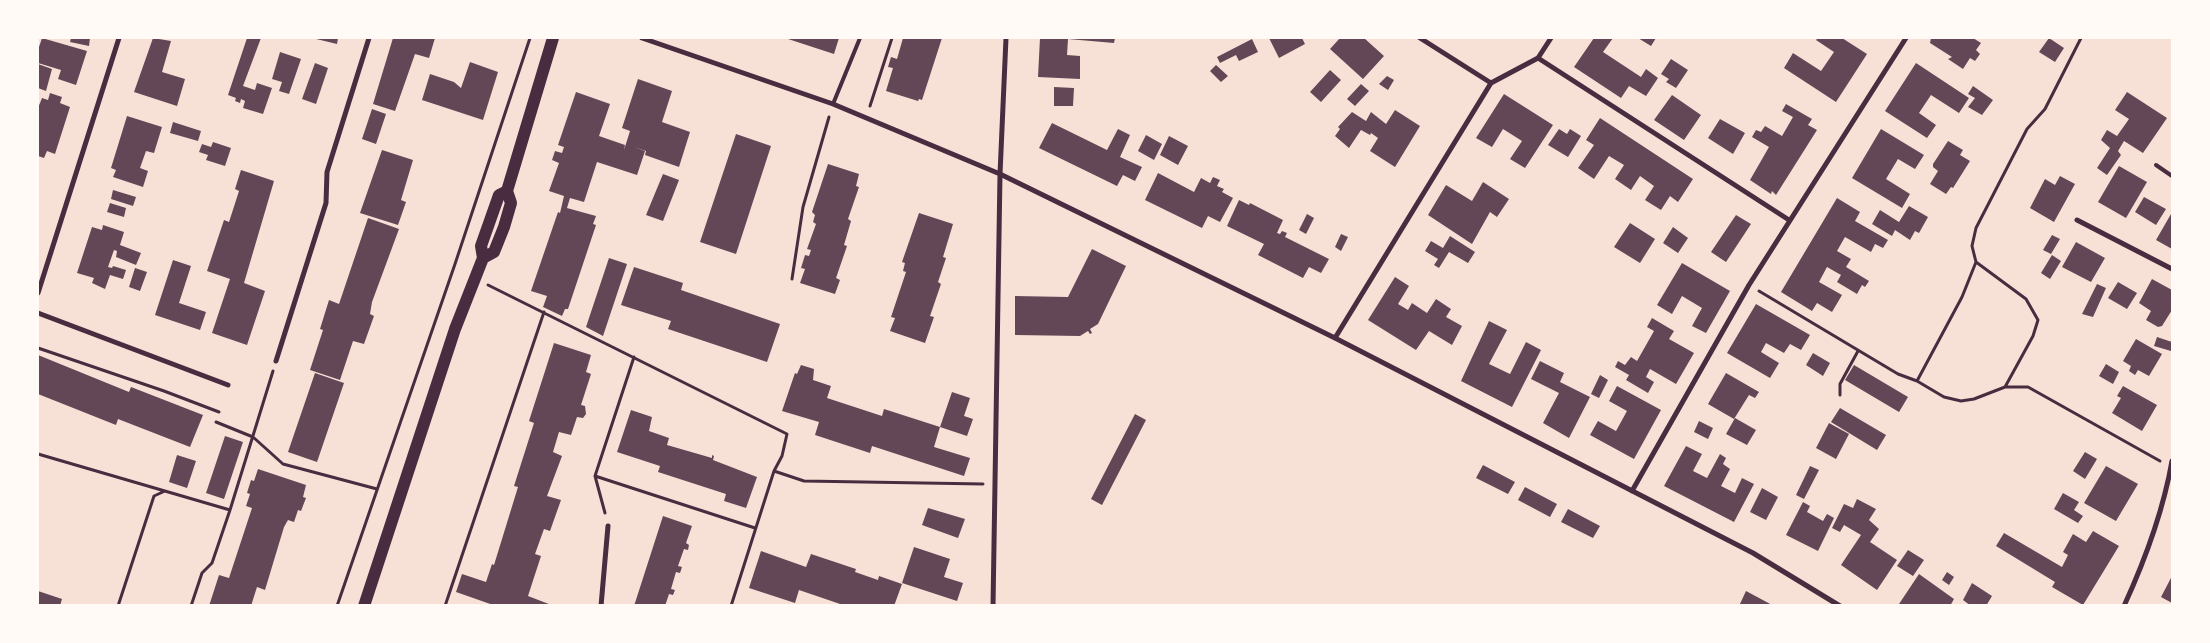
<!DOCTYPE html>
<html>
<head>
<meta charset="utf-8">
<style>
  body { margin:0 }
  #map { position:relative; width:2210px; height:643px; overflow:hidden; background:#f7e1d7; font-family:Arial,sans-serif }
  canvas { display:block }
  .frame { position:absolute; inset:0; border:39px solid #fffaf5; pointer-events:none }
</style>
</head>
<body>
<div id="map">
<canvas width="2210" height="643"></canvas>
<div class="frame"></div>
</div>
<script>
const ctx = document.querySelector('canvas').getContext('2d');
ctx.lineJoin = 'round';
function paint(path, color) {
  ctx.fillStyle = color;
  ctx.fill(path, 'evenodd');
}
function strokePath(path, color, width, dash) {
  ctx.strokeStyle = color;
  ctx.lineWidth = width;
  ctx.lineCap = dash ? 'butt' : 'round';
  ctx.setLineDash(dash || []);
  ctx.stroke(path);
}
paint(new Path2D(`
  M42 38 87 51 76 85 58 79 61 70 38 63V50Z
  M71 38H90L89 46 70 42Z
  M153 38 171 41 162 72 185 79 177 106 134 92Z
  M247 38H261L243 86 255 90 257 83 272 88 263 114 243 108 245 101 241 99 240 103 235 101 236 98 228 95Z
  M312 38H338L337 44Z
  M393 38H435L429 58 415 54 395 111 373 104Z
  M785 38H839L834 54Z
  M903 38H942L922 100 919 99 918 101 886 91 893 68 888 67 891 57 897 59Z
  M1040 38H1115L1114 43 1068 39 1067 55 1080 56V79L1038 77Z
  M1269 38H1302L1305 44 1279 58Z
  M1340 38H1364L1384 56 1363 79 1330 49Z
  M1594 38H1613L1603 52 1641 77 1646 69 1658 78 1646 96 1629 86 1621 98 1574 67Z
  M1638 38H1656L1651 46Z
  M1818 38H1842L1867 54 1836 102 1784 68 1793 53 1821 71 1834 52 1816 40Z
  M1931 38H1973L1981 43 1976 50 1980 54 1975 61 1970 58 1963 69 1948 59 1952 57 1930 43Z
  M2049 38 2064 48 2055 62 2039 52Z
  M1252 39 1258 52 1239 61 1236 55 1220 63 1217 57Z
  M280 52 301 59 289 94 279 91 282 82 272 79Z
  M1671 59 1688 70 1676 88 1666 82 1669 79 1661 74Z
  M470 62 498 72 483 120 422 100 430 74 454 82 461 88Z
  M315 63 328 68 316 104 302 99Z
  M1916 63 1969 98 1959 113 1931 95 1919 113 1936 125 1927 138 1885 111Z
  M38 64 52 69 46 91 38 88Z
  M1216 65 1228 76 1221 82 1210 71Z
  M1330 70 1341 80 1321 102 1310 92Z
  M1387 76 1394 80 1388 90 1379 84Z
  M638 79 672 91 662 122 690 132 679 167 645 155 646 151 634 147 645 151 637 175 597 162 584 202 570 198 567 208 596 216 593 224 596 225 568 309H565L562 316 543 307 547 296 531 291 558 212 560 213 564 196 549 191 559 163 552 160 555 151 562 153 564 147 558 145 576 92 610 104 599 136 625 145 624 150 630 131 622 128Z
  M1361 84 1369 91 1355 106 1347 99Z
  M1973 86 1993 100 1982 115 1968 107 1975 98 1968 94Z
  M1054 87 1074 88 1073 106H1054Z
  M2127 92 2167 118 2143 153 2124 141 2118 151 2121 155 2107 175 2097 168 2110 148 2101 140 2107 130 2117 136 2129 119 2115 110Z
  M50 93 62 97 60 103 70 107 55 154 47 151 44 158 38 156V108L42 98 48 100Z
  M1504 94 1553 125 1525 168 1510 159 1522 141 1503 129 1492 147 1476 138Z
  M1672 95 1701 115 1684 140 1654 120Z
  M1786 104 1812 119 1808 125 1817 130 1776 195 1772 191 1771 194 1750 180 1769 147 1752 137 1756 130 1761 132 1765 126 1782 136 1793 117 1782 111Z
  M372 109 386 114 376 144 362 139Z
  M1395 110 1420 126 1395 167 1370 151 1378 138 1371 133 1370 135 1361 130 1349 148 1335 136 1340 129 1338 127 1352 112 1366 121 1371 112 1386 124Z
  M127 116 162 127 154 153 146 151 140 168 148 171 143 187 113 177 116 170 111 168Z
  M1600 118 1693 179 1678 202 1670 196 1661 210 1645 200 1654 186 1640 176 1631 190 1615 179 1624 165 1609 156 1594 179 1578 168 1594 145 1586 140Z
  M1720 119 1745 133 1733 154 1708 138Z
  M173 122 201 131 198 141 170 133Z
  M1052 123 1107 150 1118 129 1130 135 1120 157 1142 167 1135 181 1123 175 1117 186 1039 148Z
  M1559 129 1567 134 1570 129 1581 136 1568 157 1548 145Z
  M1881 129 1924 155 1915 169 1898 159 1886 179 1910 194 1902 208 1852 178Z
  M736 134 771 146 736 254 700 242Z
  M1146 135 1162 144 1154 160 1138 151Z
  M1169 136 1188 146 1178 165 1160 155Z
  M1948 141 1963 150 1960 155 1970 161 1953 188 1951 187 1946 194 1930 184 1938 171 1933 167V164Z
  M213 142 231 148 225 166 206 160 208 155 199 152 202 144 211 147Z
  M382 150 413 160 401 200 406 202 398 225 360 213Z
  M828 164 859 174 856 186 859 187 848 219 851 221 844 245 847 246 836 278 840 280 835 294 800 283 805 269 801 268 805 255 809 256 811 250 807 249 816 224 813 222 815 215 812 212Z
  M2119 166 2147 182 2126 218 2098 202Z
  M241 170 274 181 244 283 265 291 247 345 212 333 230 279 207 271 224 220 229 222 239 191 235 189Z
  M1158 173 1194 192 1201 178 1210 183 1213 177 1220 180 1217 186 1224 189 1222 192 1233 198 1220 222 1208 216 1202 228 1145 200Z
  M663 174 679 180 663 221 646 215Z
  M2060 176 2075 184 2054 222 2030 208 2045 179 2055 185Z
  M1483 182 1509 199 1497 217 1490 212 1472 244 1428 215 1446 185 1472 201Z
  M113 190 136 197 133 206 111 199Z
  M2144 197 2166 209 2156 225 2135 212Z
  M1837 198 1860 212 1855 221 1888 240 1883 248 1875 244 1871 252 1845 237 1837 251 1851 259 1846 267 1869 281 1865 287 1862 285 1857 294 1837 282 1841 275 1827 267 1819 282 1842 295 1832 312 1817 303 1812 311 1781 292Z
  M1239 200 1249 205 1250 203 1283 220 1277 233 1280 234 1282 231 1287 233 1285 237 1329 259 1321 273 1309 267 1303 278 1258 255 1264 244 1227 226Z
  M110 203 126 208 124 217 107 212Z
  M1909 206 1928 217 1919 233 1915 231 1910 240 1895 230 1892 236 1872 224 1880 210 1899 222Z
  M919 213 953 224 943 257 946 258 938 282 941 284 930 316 934 317 925 343 890 331 895 318 891 317 906 272 903 271 905 263 902 262Z
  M1307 214 1314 218 1306 234 1299 230Z
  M2171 214 2172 215V249L2156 240Z
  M1736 215 1751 224 1726 262 1711 252Z
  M368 218 399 229 372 302 370 314 374 316 364 344 353 341 340 380 310 370 323 330 320 329 329 300 339 304Z
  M1630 223 1655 239 1640 263 1614 247Z
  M103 225 124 232 120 245 141 253 136 265 116 257 117 251 114 250 108 267 112 268 113 266 126 270 123 279 110 275 105 289 92 283 94 278 77 273 92 227 102 230Z
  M1673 227 1688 238 1678 253 1663 243Z
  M1341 234 1348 237 1341 251 1335 247Z
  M2052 235 2060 239 2051 254 2043 250Z
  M1450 236 1475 252 1468 263 1449 252 1439 268 1434 265 1438 259 1425 251 1431 241 1443 248Z
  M2076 242 2105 258 2091 282 2062 267Z
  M1092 249 1126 266 1098 324 1090 329 1092 333 1090 334 1088 331 1080 336 1015 335V296L1068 297Z
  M2052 255 2061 261 2050 279 2041 273Z
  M609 258 627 264 603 336 586 327Z
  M173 260 191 266 179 303 206 312 200 330 155 315Z
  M1682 263 1730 291 1706 333 1692 326 1702 308 1682 296 1672 314 1657 305Z
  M634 267 683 283 681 290 780 324 767 362 668 329 671 321 621 305Z
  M135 268 147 272 140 291 129 287Z
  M1395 277 1409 286 1398 304 1408 310 1412 303 1427 313 1436 299 1451 309 1446 317 1462 326 1452 345 1429 331 1416 350 1368 320Z
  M2152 279 2172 290V310L2162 326 2158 327 2146 320 2151 311 2139 303Z
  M2118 282 2137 293 2127 309 2108 298Z
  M2097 284 2106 288 2093 317 2082 314Z
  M1756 304 1810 335 1801 350 1790 344 1784 353 1766 343 1761 352 1779 363 1770 378 1727 353Z
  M1652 318 1674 331 1669 339 1694 353 1676 384 1650 369 1646 377 1654 382 1648 393 1626 380 1629 375 1615 367 1618 361 1625 365 1631 357 1637 361 1654 331 1647 327Z
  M1489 321 1507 330 1489 364 1510 374 1526 342 1541 350 1512 407 1461 381Z
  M2157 337 2172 342 2171 351 2154 346Z
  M2136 339 2162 354 2149 376 2138 370 2135 375 2129 371 2131 366 2123 361Z
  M554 343 591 355 586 372 591 374 581 405 585 406 586 414 583 418 577 417 571 435 559 432 553 452 562 456 547 496 561 500 550 531 544 529 535 554 541 556 528 596 554 606H496L456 592 462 574 486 582 492 564 494 565 518 487 514 486 534 423 529 421Z
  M1813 353 1830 363 1823 376 1806 365Z
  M38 355 129 392 131 387 203 415 190 447 118 419 116 425 38 394Z
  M1540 361 1564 373 1560 382 1590 397 1569 438 1543 423 1559 393 1531 379Z
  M2106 364 2119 372 2113 384 2099 376Z
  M801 365 814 369 813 380 831 386 827 398 882 416 884 409 940 427 934 447 970 458 964 476 872 446 870 453 815 435 819 422 782 411 795 373 797 374Z
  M1854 365 1908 397 1899 412 1845 380Z
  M315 373 344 383 317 462 288 452Z
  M1726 373 1759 392 1755 398 1749 395 1734 419 1708 404Z
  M1600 375 1608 380 1599 398 1591 394Z
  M1617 386 1661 410 1634 459 1590 435 1598 421 1616 431 1627 411 1609 401Z
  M2123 386 2157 405 2142 431 2112 413 2121 398 2117 396Z
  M952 392 970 398 964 416 973 419 967 436 940 427Z
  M1840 408 1886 435 1877 450 1831 422Z
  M631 410 652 417 649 431 669 438 667 445 712 458V455L714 456 713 460 757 477 746 508 724 501 726 494 658 472 660 466 617 452Z
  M1135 414 1146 420 1102 505 1091 499Z
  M1735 418 1756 430 1747 445 1726 434Z
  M1699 421 1713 428 1708 439 1694 432Z
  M1829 423 1849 434 1836 459 1816 448Z
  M225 436 243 442 224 499 206 493Z
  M1686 446 1702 454 1693 471 1707 478 1720 454 1726 458 1723 464 1730 469 1721 486 1735 493 1742 478 1754 484 1734 522 1664 486Z
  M2085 452 2097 459 2085 479 2073 471Z
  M177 455 196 461 187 488 169 482Z
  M1483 465 1515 482 1508 494 1476 478Z
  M1810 466 1819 470 1804 499 1796 495Z
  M2106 466 2138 484 2116 521 2084 503Z
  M258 469 306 485 303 497 306 498 301 511 298 510 294 522 288 520 284 527 265 590 257 587 251 606H209L219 575 229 578 252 508 246 506 250 494 247 493 251 480 254 481Z
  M1525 487 1557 504 1550 517 1518 500Z
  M1762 488 1778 497 1766 520 1750 512Z
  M2063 493 2079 502 2074 510 2083 516 2078 523 2054 509Z
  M1857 499 1876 509 1869 520 1879 529 1870 542 1897 560 1877 590 1841 565 1861 535 1844 525 1840 532 1832 528 1844 504 1853 508Z
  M1803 502 1810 506 1807 512 1823 521 1827 514 1834 518 1818 551 1786 535Z
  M928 508 965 519 958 538 922 525Z
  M1568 509 1600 526 1593 538 1561 522Z
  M663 516 692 526 686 543 689 545 688 550 684 549 678 566 682 567 680 573 676 572 671 589 675 590 673 595 669 594 665 606H634Z
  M2093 531 2119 546 2083 605 2052 587 2055 582 1996 546 2004 533 2062 567 2068 555 2063 552 2073 534 2086 542Z
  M914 547 950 559 944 577 963 583 957 601 902 583Z
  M1908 550 1924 560 1913 576 1897 566Z
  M761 551 806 567 811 554 856 569 855 572 878 580 879 576 902 584 894 606H846L799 590 795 603 749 588Z
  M1947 572 1954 577 1949 585 1942 580Z
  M1919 574 1954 599 1950 606 1899 604Z
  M2172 576V603L2161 597Z
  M1972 583 1992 596 1986 606H1971L1963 600Z
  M38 591 62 599 60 606H38Z
  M1746 591 1774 606H1739Z`), '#644757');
strokePath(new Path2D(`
  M2081 38 2045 109 2027 129 1976 228 1972 246 1976 262 1962 297 1917 381 1944 397 1961 401 1974 399 2005 387H2028L2160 461
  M870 106 892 38
  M1976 262 2026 299 2038 320 2033 336 2005 387
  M792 279 803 207 829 117
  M488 285 787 434 782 456 774 471 804 481 983 484
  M1759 291 1898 374 1917 381
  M38 348 164 391 219 412
  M1840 395V384L1858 351
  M216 422 253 437 283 464 377 489
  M38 454 230 510
  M595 476 755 528
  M605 513 595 476 634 357
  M118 606 154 496 165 491
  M191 606 202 573 212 563 230 510 273 371
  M337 606 455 264 530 38
  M445 606 544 312
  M731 606 774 471`), '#4a2c40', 3);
strokePath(new Path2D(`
  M833 104 860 38
  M2156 165 2172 176`), '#4a2c40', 4);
strokePath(new Path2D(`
  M642 38 833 104 1000 174 1335 338 1753 553 1840 606
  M1420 38 1491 83 1538 58 1551 38
  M1538 58 1789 220
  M2077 220 2172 269
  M38 293 119 38
  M38 313 228 385
  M1335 338 1491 83
  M276 361 326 203 327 172 369 38
  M1632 491 1749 285 1906 38
  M601 606 608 526
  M993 606 1000 174 1006 38
  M2124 606C2146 558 2163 512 2172 461`), '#4a2c40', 5);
strokePath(new Path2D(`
  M483 258 494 252 504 227 511 203 507 191 553 38
  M364 606 455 329 483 258 481 246 499 195 507 191`), '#4a2c40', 12);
</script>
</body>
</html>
